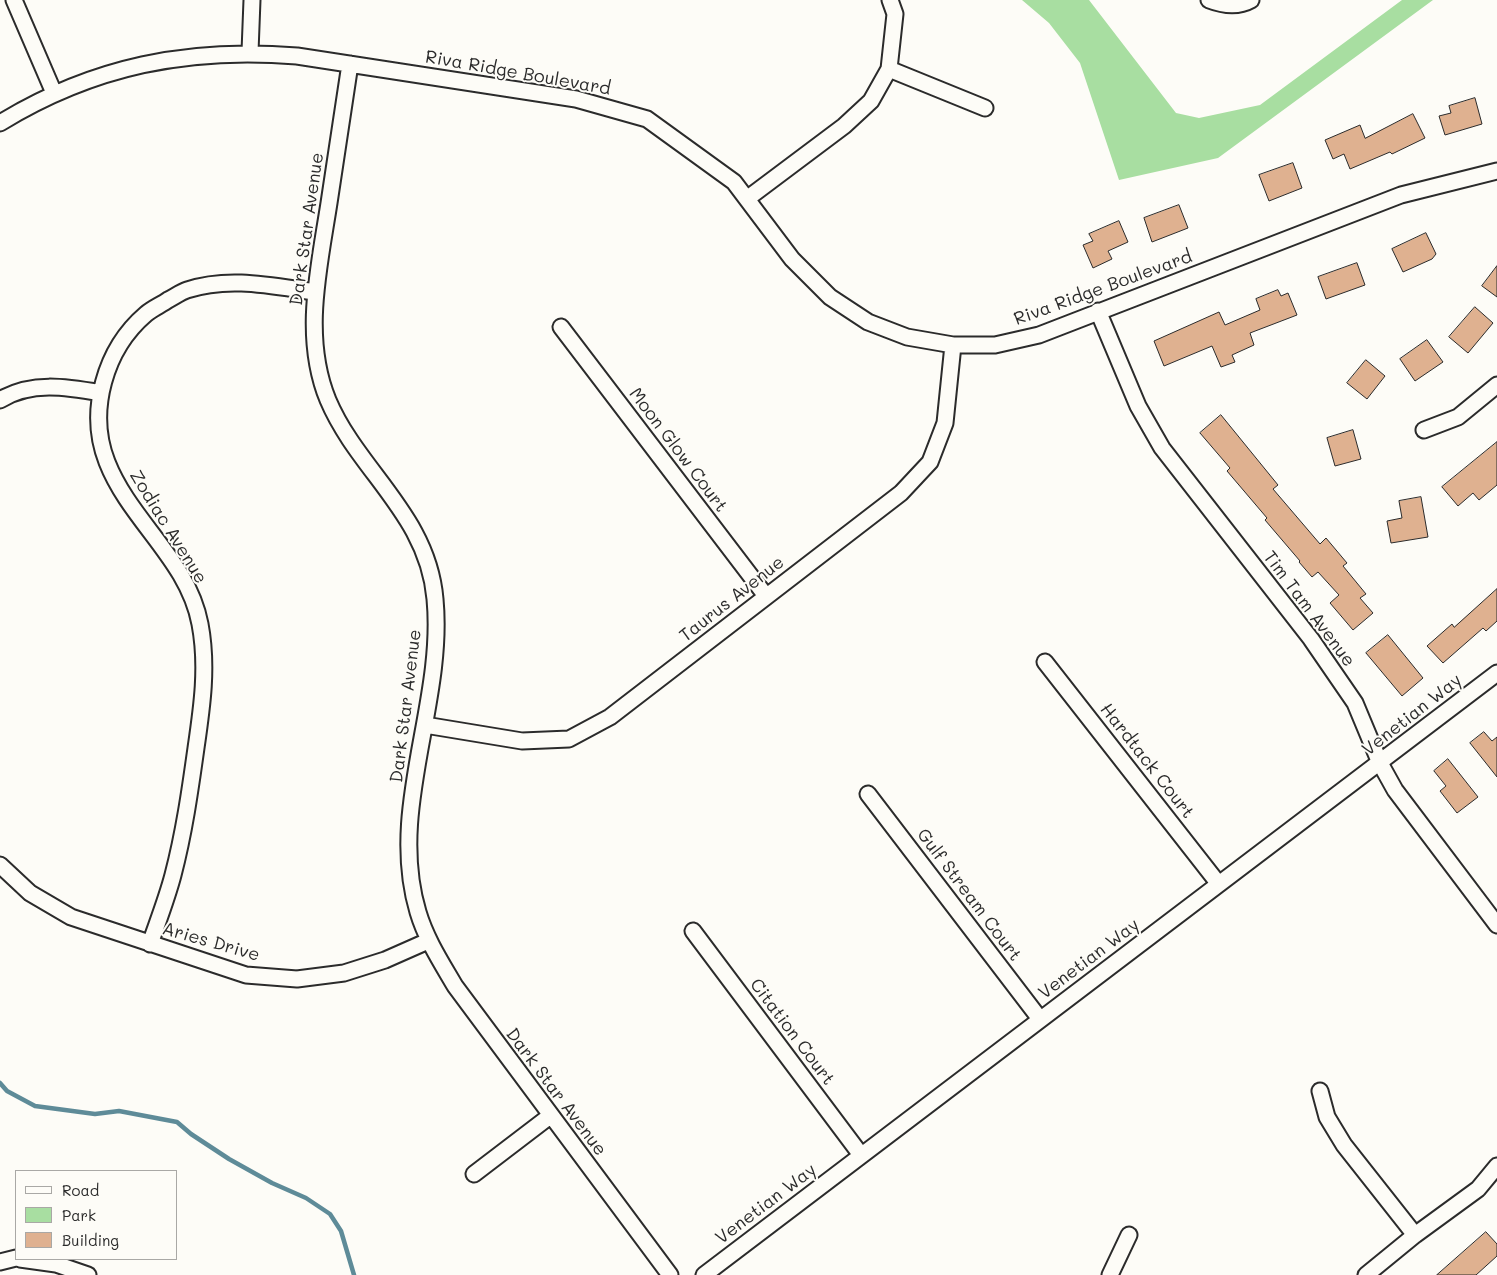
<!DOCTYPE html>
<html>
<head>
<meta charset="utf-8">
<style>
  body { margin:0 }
  #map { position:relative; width:1497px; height:1275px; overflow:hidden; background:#fdfcf7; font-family:Mali,sans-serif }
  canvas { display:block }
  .legend { position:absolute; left:15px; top:1170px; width:162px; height:90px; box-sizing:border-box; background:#fdfcf7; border:1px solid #a9a8a5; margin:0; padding:6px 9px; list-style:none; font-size:15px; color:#2b2b2b }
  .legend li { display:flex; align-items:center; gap:10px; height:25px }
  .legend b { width:25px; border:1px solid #a9a8a5 }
</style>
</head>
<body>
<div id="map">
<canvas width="1497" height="1275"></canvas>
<ul class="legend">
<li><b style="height:6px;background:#fdfcf7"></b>Road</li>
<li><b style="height:14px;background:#a8dea1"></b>Park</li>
<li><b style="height:14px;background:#dfb190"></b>Building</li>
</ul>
</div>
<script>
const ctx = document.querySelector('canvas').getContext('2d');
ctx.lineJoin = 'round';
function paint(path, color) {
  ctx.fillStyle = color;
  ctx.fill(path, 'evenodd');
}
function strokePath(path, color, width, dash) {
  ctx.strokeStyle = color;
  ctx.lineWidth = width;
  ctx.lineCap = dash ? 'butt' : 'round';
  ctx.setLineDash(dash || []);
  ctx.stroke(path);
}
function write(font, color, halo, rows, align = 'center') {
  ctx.font = font + ' Mali,sans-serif';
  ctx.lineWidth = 4;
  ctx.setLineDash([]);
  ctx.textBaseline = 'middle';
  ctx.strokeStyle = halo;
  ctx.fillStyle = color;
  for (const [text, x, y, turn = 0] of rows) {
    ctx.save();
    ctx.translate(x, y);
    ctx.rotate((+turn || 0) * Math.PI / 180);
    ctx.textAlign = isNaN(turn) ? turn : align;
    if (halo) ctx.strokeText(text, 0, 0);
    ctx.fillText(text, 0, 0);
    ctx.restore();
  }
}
paint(new Path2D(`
  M1022 0H1089L1176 113 1199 118 1260 105 1402 0H1433L1218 158 1119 180 1080 63 1049 23Z`), '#a8dea1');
strokePath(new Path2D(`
  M0 1083 7 1091 35 1106 95 1114 119 1111 177 1122 191 1134 229 1159 272 1183 306 1198 330 1214 341 1231 354 1275`), '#5e8b98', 4.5);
const building = new Path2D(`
  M1475 98 1482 124 1445 135 1439 116 1451 113 1449 106Z
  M1413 114 1425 138 1392 154 1390 152 1350 169 1344 154 1333 159 1325 140 1360 125 1365 138Z
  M1293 163 1302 188 1269 201 1259 175Z
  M1179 205 1188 228 1152 242 1144 218Z
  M1119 221 1128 242 1108 251 1112 259 1093 268 1083 245 1093 241 1089 234Z
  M1426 233 1436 254 1432 259 1403 272 1392 249Z
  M1357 263 1365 285 1326 299 1318 277Z
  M1497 266V297L1482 286Z
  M1278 290 1281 296 1288 293 1297 315 1250 333 1254 345 1232 355 1235 362 1221 367 1212 346 1164 366 1154 341 1219 312 1225 325 1260 310 1256 299Z
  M1475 307 1493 323 1468 353 1449 337Z
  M1427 340 1443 362 1415 381 1400 359Z
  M1366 360 1385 376 1367 399 1347 383Z
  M1221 415 1278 485 1273 489 1320 544 1326 538 1347 563 1343 566 1366 594 1360 598 1373 613 1353 630 1330 603 1339 595 1318 572 1312 577 1299 562 1300 561 1265 520 1267 518 1227 471 1230 468 1200 433Z
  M1353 430 1361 459 1335 466 1327 438Z
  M1497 442V485L1479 500 1473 493 1458 506 1442 487Z
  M1421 497 1428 537 1391 543 1387 521 1402 518 1399 501Z
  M1497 589V621L1486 631 1483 628 1443 663 1427 646 1452 624 1454 627Z
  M1388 635 1423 678 1402 696 1366 653Z
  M1484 732 1492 741 1497 737V777L1470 743Z
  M1448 759 1478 797 1457 813 1440 791 1446 786 1434 771Z
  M1486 1232 1497 1244V1256L1476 1275H1437Z`);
paint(building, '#dfb190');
strokePath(building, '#2b2b2b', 1);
const street = new Path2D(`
  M14 0 54 93
  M1209 0C1222 5 1237 8 1251 0
  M250 52 252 0
  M350 64C343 110 336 157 329 203 319 268 302 337 328 400 358 471 428 515 435 599 445 704 387 809 418 912 426 939 441 962 455 986L670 1275
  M889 69 985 108
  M0 123C93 66 189 47 297 56L576 99 647 119 734 182 792 259 830 297 868 322 907 337 953 345H995L1039 335 1401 195 1497 171
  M748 198 844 126 871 101 889 69 895 14 890 0
  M1098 311 1138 406 1162 448 1311 639 1355 703 1380 763 1395 790 1497 925
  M561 327 766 596
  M0 400C31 381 66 387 101 393
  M1424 430 1458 417 1497 385
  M1045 662 1218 883
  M425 725 522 741 569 739 610 717 901 493 930 462 945 423 953 345
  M868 794 1040 1019
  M0 865 30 893 71 917 246 975 297 979 344 973 385 960 428 941
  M693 931 861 1155
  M150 944C158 921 167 898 173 875 184 833 190 791 196 748 202 707 208 666 200 624 188 560 130 521 107 462 87 411 105 349 146 314 153 308 161 305 168 300 174 297 181 292 187 290 229 276 272 286 315 292
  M1320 1091 1327 1117 1344 1145 1415 1235
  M474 1174 550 1116
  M20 1259 56 1264 88 1275
  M0 1262 16 1258
  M704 1275 1497 673
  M1110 1275 1129 1235
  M1366 1275 1415 1235 1478 1189 1497 1166`);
strokePath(street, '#2b2b2b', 19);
strokePath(street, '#fdfcf7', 15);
write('18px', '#2b2b2b', '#fdfcf7', [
  ["Riva Ridge Boulevard",518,73,10],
  ["Dark Star Avenue",307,229,-82],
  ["Riva Ridge Boulevard",1103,288,-20],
  ["Moon Glow Court",678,450,53],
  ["Zodiac Avenue",168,527,58],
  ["Taurus Avenue",732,599,-38],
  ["Tim Tam Avenue",1309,609,53],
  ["Dark Star Avenue",406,706,-83],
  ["Venetian Way",1412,715,-38],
  ["Hardtack Court",1147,761,52],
  ["Gulf Stream Court",969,895,53],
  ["Aries Drive",211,942,16],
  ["Venetian Way",1089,959,-37],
  ["Citation Court",792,1032,53],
  ["Dark Star Avenue",556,1092,53],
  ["Venetian Way",766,1204,-37]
]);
</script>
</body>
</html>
